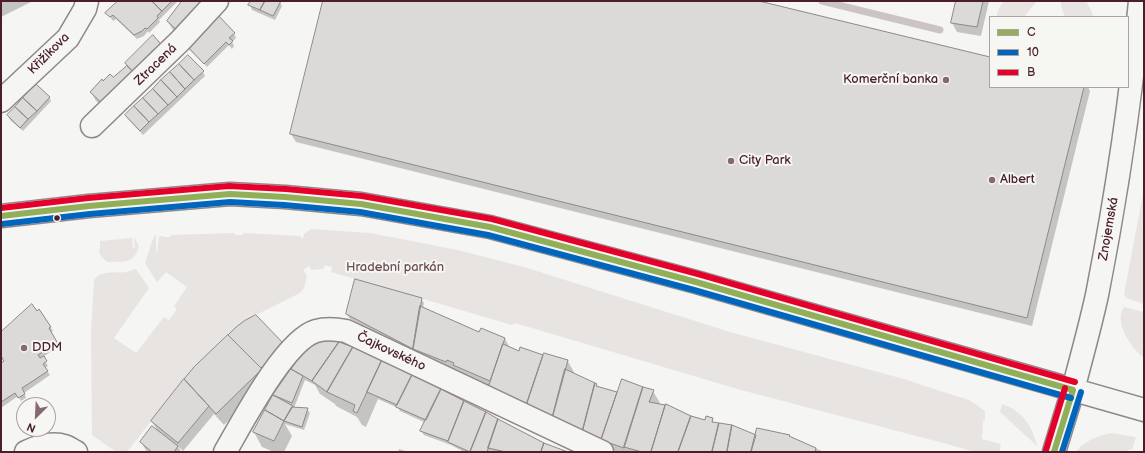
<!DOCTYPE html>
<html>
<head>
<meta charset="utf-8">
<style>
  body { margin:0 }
  #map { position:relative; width:1145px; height:453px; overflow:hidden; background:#f5f5f3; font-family:"Balsamiq Sans",sans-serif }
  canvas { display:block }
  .frame { position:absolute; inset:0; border:2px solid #4a1f2b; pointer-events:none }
  .legend { position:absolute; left:989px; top:16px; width:140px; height:72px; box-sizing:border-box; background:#f6f6f2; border:1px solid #b1a0a2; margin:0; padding:5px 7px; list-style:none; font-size:12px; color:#4a1f2b }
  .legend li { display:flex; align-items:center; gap:8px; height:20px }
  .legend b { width:20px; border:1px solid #b1a0a2 }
  .north { position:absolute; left:16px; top:397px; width:40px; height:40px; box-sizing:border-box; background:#f6f6f2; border:1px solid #b1a0a2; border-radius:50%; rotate:204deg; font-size:11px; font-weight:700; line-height:16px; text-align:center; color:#4a1f2b }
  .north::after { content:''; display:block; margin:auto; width:14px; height:18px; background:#866a71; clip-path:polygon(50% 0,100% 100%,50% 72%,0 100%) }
</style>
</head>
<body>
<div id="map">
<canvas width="1145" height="453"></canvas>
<div class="frame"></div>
<ul class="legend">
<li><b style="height:5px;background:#91af58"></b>C</li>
<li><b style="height:5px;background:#0065bd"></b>10</li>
<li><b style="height:5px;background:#e4002b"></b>B</li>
</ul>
<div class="north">N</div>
</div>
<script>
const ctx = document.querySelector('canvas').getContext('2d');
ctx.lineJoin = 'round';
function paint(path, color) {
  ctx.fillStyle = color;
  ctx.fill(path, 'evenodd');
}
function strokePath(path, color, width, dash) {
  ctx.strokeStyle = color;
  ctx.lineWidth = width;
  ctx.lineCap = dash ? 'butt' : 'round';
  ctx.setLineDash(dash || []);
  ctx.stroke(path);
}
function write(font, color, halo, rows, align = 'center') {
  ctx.font = font + ' "Balsamiq Sans",sans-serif';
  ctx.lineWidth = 4;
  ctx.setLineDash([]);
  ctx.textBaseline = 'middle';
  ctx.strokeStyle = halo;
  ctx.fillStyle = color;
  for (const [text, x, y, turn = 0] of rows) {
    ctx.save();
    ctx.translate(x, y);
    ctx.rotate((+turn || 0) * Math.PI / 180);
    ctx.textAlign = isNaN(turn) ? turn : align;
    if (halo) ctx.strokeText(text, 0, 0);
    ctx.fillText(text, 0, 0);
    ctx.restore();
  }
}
paint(new Path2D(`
  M1004 1H1037L1024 17H996L999 8Z
  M1061 1H1086L1092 12 1093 17H1065L1061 6Z
  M1144 189V304L1126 298 1124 294Z
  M311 229 370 233 458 250 524 267 730 332 904 379 940 391 969 400 985 411V420L983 421 982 439 1001 444 999 452H975L947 444 741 390 515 323 512 325 331 272 332 267 325 265 323 269 311 270 309 266 303 270 307 276 304 288 300 293 244 321 235 328 184 379 127 452H116L92 435 91 332 94 280C102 269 115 274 127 272 130 271 133 270 136 269L149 288 114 338 136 353 164 317 169 320 177 309 174 306 187 287 166 272 157 282 145 263 152 241 156 234V252H157L159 236H163V237H171V235L235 233V235H243V233L301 236V238H303L304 234Z
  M134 237 139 246C134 265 124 261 107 262L100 255 99 250 100 249V241L132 238 133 248H135Z
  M1124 307 1144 312V358C1132 349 1113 322 1124 307Z
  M1002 404C1023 411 1032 426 1037 446L1000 412Z
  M1111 433 1136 437 1132 449 1122 452H1076C1083 441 1098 436 1111 433Z`), '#e8e4e2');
paint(new Path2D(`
  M1 1H33L1 17Z
  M119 1H178L159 20 160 22 149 33 148 31 144 36 137 39 116 19 113 21 107 13Z
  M183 1 184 39 173 30 168 22Z
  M252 1H279L282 6 275 20 252 10 250 5Z
  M324 1H753L990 59V87H1088L1090 91 1032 326 296 142 291 134Z
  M957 1H989L981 36 957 32 952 23Z
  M234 34 236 38 232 42 234 46 232 49 229 45 207 67 188 48 186 44Z
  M153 37 111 114 96 101 91 92 113 78 128 67 126 64Z
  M203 72 205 76 143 135 128 119 126 115Z
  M49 97 51 101 23 131 10 120 8 116Z
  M421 299 424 303 423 308 480 334 505 339 510 348 520 352 521 348 544 356 567 360 574 372V374L595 384 597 387 618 394 653 391 660 403 659 405 666 406 705 421 712 419 715 424 756 437 789 436 790 437 824 452H618L589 442 350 319 347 314Z
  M50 327 53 331 50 333 59 346 43 357 48 366 45 368 50 375 24 393 26 398 21 401 18 396 1 408V364L5 361 1 355V334Z
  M310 343 381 361 543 443 565 452H492L491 450 490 452H464L451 445 424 435 421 431 426 423 400 411 398 408 378 399 366 427 362 425 357 417 336 406 335 404 320 394 315 385 305 380 294 408 307 409 310 413 304 430 285 424 292 436 284 452H274L262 447 254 432 273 396Z
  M283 344 268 382 224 425 214 414 183 451 178 446 181 452H147L141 442 158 431 152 422Z
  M399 449 409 452H398Z`), '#0003');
strokePath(new Path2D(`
  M822 1 940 30`), '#ccc3c3', 7);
const building = new Path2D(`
  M118 1H152L162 11 157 16 158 18 147 29 145 28 142 31 134 35 113 15 110 17 105 13Z
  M152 1H172L162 11Z
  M182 1H203L179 32 167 21Z
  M251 1H265L260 10 248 5Z
  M265 1H281L273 16 260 10Z
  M323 1H759L990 57V87H1084L1027 318 290 134Z
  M956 1H983L977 27 951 23Z
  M216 13 235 33 229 38 233 41 229 45 226 42 204 64 185 44Z
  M153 35 165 49 137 76 125 63Z
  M188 55 204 71 194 80 179 64Z
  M179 64 194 80 185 89 170 72Z
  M127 66 137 76 105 106 90 92 102 79 103 81 110 74 113 77Z
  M170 72 185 89 177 97 161 80Z
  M161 80 177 97 168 105 153 89Z
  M36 84 50 97 37 111 23 98Z
  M153 89 168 105 158 114 143 98Z
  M23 98 37 111 28 119 15 107Z
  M143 98 158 114 149 122 134 106Z
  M134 106 149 122 140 131 125 115Z
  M15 107 28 119 20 128 7 115Z
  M355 279 422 298 413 349 346 314Z
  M32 304 37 311 39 309 51 327 49 328 57 342 38 355 40 358 44 356 47 361 43 364 48 371 22 388 25 394 18 398 15 393 1 402V363L4 361 1 356V332Z
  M420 306 479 332 481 328 505 338 490 381 453 365 454 363 447 360 446 362 413 349Z
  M256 315 284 344 261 368 228 335 235 328 244 321Z
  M228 335 262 369 216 414 184 379 194 367Z
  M331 340 339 342 312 381 291 369 310 342Z
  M339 342 353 347 327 392 312 381Z
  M503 344 519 351 520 347 543 355 526 406 489 386Z
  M353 347 382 360 357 413 353 411 355 405 327 392Z
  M544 353 568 360 552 419 526 406Z
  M382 360 412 375 397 405 367 392Z
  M291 369 303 376 292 403 273 395Z
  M565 369 595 383 582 433 552 419Z
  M412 375 441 389 426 420 396 407Z
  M184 379 209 406 178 443 151 421Z
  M622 379 643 387 624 448 601 440Z
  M595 383 597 384 596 386 617 392 601 440 582 433Z
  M643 387 654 390 649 402 665 405 651 452H642L624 447Z
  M441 389 464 401 448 441 420 431Z
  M273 395 293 406 284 421 265 410Z
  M464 401 486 412 470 452 448 442Z
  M666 404 691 416 678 452H651Z
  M292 407 308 408 302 427 284 421Z
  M265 410 284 421 274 441 253 432Z
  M486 412 498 419 487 452H470Z
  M691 416 705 420 706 416 713 418 712 422 719 423 712 452H678Z
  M498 419 544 443 541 452H506L488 448Z
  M719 423 732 425 727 452H712Z
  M732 425 756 435 751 452H727Z
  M152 426 178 446 174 452H152L140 442Z
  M757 428 790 435 789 436 816 448 815 452H751Z
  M544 443 568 452H541Z`);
paint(building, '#dcdad9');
strokePath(building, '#8f8788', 1);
const minor = new Path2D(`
  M1 101 68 38 85 9 87 1
  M92 126 181 40 217 1
  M26 452C36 447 53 442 64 446 68 447 72 450 76 452
  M225 452C242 423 285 340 316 331 326 328 336 329 346 331L602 452
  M1054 452 1073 390`);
const secondary = new Path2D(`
  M1 216 89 206 230 194 285 197 361 204 490 227 696 282 1144 410
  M1073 390C1081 359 1090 327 1097 295 1116 198 1131 100 1140 1`);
strokePath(minor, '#8f8788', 25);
strokePath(secondary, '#8f8788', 25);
strokePath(minor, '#f5f5f3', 22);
strokePath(secondary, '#f5f5f3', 22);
strokePath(new Path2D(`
  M1 216 89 206 230 194 285 197 361 204 490 227 696 282 1073 390
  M1054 452 1073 390`), '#91af58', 6);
strokePath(new Path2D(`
  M2 224 90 214 230 202 284 205 360 212 488 235 694 290 1071 398
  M1062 452 1081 392`), '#0065bd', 6);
strokePath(new Path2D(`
  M1 208 88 198 229 186 286 189 362 196 492 219 698 274 1075 382
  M1046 450 1065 388`), '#e4002b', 6);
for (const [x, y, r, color] of [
  [946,80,4,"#866a71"],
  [731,161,4,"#866a71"],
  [992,180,4,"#866a71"],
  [57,218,3.5,"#4a1f2b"],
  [24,348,4,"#866a71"]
]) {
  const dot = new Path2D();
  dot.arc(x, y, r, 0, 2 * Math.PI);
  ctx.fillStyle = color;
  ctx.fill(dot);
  strokePath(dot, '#f6f6f2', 1.5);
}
write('13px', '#4a1f2b', '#f6f6f2', [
  ["Křižíkova",49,54,-45],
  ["Ztracená",156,65,-44],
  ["Znojemská",1109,229,-80],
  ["Čajkovského",391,352,25]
]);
write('13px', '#4a1f2b', '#f6f6f2', [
  ["Komerční banka",938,80,"right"],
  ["City Park",739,161],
  ["Albert",1000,180],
  ["DDM",32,348]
], 'left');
write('13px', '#6f4d56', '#f6f6f2', [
  ["Hradební parkán",395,268]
]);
</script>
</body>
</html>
